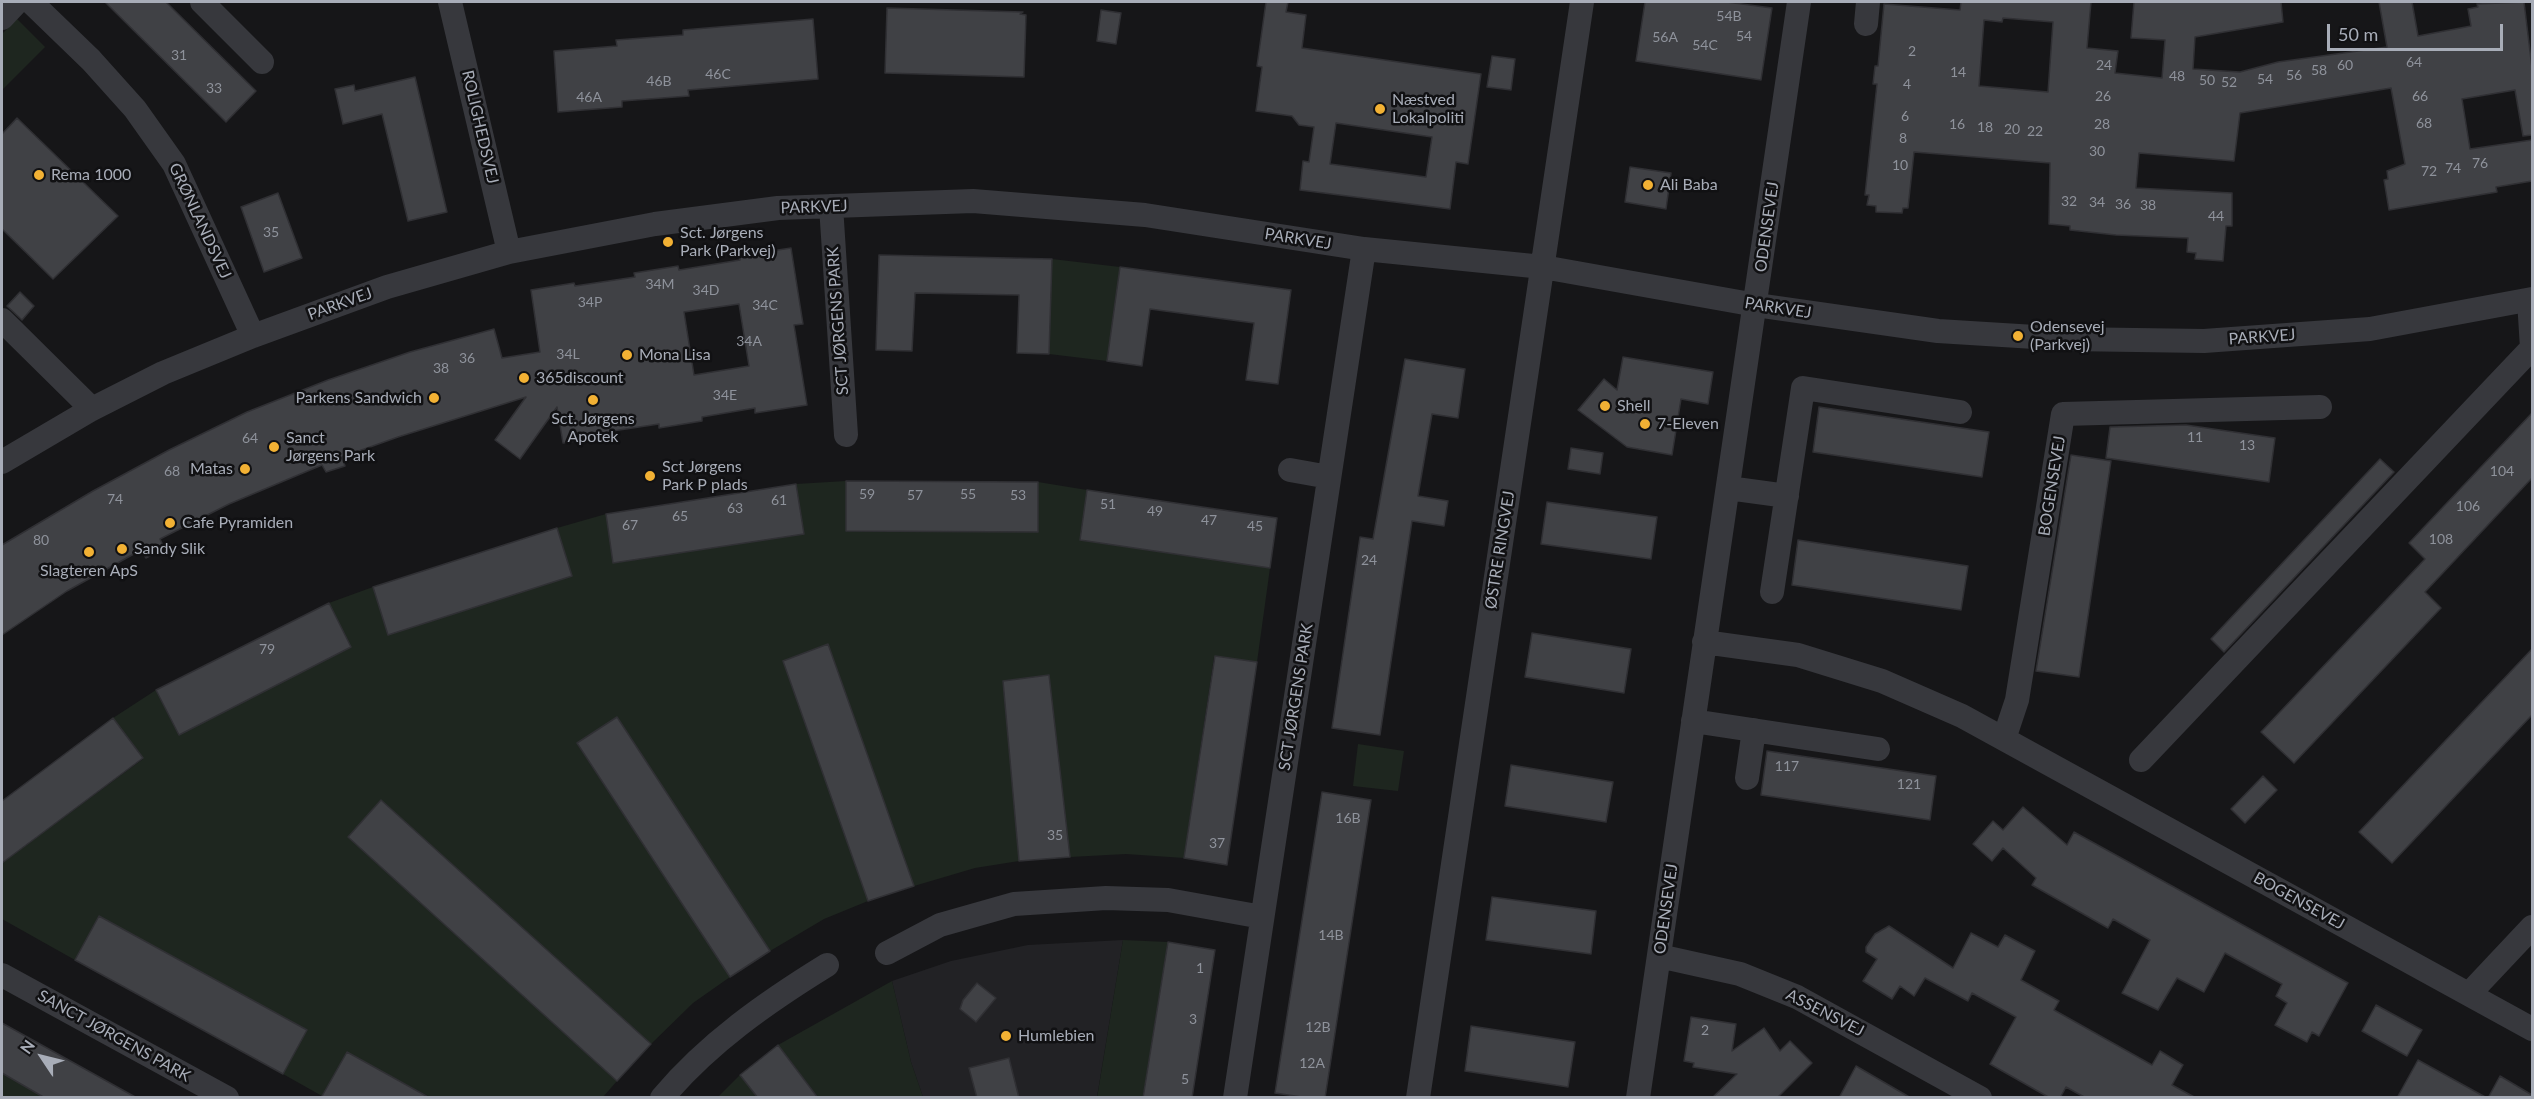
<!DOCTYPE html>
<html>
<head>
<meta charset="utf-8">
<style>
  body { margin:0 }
  #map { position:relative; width:2534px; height:1099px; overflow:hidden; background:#161618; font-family:Lato,sans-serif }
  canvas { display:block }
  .frame { position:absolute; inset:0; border:3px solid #a8adb8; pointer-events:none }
  .north { position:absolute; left:12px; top:1027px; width:60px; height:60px; -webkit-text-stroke:4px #111113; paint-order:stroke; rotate:305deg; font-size:16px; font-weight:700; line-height:24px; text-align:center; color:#a8adb8 }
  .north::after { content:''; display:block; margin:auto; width:21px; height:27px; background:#a8adb8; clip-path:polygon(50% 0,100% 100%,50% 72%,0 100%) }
  .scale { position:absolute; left:2327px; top:24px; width:176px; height:27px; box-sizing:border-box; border:3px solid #a8adb8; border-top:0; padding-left:8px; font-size:18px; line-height:21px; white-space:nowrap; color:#a8adb8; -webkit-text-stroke:4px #111113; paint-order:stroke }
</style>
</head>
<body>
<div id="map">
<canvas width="2534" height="1099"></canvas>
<div class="frame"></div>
<div class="north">N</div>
<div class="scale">50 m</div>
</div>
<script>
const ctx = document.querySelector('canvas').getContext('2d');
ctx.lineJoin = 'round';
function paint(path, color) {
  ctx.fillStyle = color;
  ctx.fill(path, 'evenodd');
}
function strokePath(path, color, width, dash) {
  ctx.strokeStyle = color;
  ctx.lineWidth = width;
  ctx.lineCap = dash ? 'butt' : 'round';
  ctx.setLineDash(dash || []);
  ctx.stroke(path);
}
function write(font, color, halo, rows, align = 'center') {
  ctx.font = font + ' Lato,sans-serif';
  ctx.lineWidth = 5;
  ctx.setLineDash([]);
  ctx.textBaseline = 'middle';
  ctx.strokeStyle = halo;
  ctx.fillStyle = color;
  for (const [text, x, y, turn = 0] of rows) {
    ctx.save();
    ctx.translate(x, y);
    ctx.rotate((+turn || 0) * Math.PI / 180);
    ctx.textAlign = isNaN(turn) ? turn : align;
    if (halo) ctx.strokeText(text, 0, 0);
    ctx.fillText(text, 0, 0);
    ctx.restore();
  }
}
paint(new Path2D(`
  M1123 940 1097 1097H923L911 1062 892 981 951 961 1028 945Z`), '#222225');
paint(new Path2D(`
  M17 19 45 47 2 90V34Z
  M1052 259 1120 267 1107 361 1049 354Z
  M846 481V531L1037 532 1038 482 1087 490 1080 540 1270 568 1257 662 1214 657 1184 858 1126 854 1070 857 1049 675 1003 681 1019 861 975 868 914 886 828 645 783 661 868 901 824 919 770 951 577 744 730 977 693 1003 651 1044 381 800 348 837 617 1081 603 1097H430L347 1053 322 1096 283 1074 99 917 75 960 2 919V863L143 759 113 718 156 690 179 735 351 647 329 603 373 587 388 634 557 528 606 514 614 563 803 534 796 484Z
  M1358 744 1404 751 1398 791 1353 786Z
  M1123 940 1168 942 1143 1097 1097 1098Z
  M892 981 911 1062 923 1097H818L778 1045Z
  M2 1073 45 1097H2Z
  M740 1075 758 1098H717Z`), '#1e261f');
const building = new Path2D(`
  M105 2H166L256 91 226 122Z
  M1266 2H1288L1286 12 1306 15 1302 48 1481 74 1468 164 1456 162 1450 209 1300 190 1303 161 1309 162 1314 127 1299 125 1292 116 1256 111 1262 67 1257 66ZM1336 123 1432 137 1426 177 1330 164Z
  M1645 2H1727L1772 8 1761 80 1636 61Z
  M1961 2H2091L2087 48 2118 51 2115 73 2162 78 2165 40 2131 38 2134 2H2281L2283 22 2195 37 2193 69 2240 72 2278 62 2387 47 2379 2H2412L2418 36 2471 26 2468 9 2478 7 2477 4 2524 2 2532 68V135L2523 136 2515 90 2462 99 2470 149 2532 140V181L2496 187 2497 192 2389 210 2384 180 2388 179 2387 171 2405 164 2391 88 2240 113 2234 161 2139 153 2136 188 2232 193V226H2226L2223 261 2195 259 2196 253 2187 252 2188 238 2116 235 2070 230V226L2049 224 2050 163 1914 152 1908 208H1903L1902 213 1876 212V206L1867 205 1869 195H1865L1877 84H1873L1875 66H1878L1884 4 1960 10ZM2003 18 2053 22 2048 92 1979 86 1984 20 2002 22Z
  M887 8 1023 12 1020 14 1026 15 1024 77 885 73Z
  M1101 10 1121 13 1116 44 1097 41Z
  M813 19 818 79 688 90 689 96 622 101V107L558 112 554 51 617 46 616 40 683 35V30Z
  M1492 56 1515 59 1511 90 1487 87Z
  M415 77 447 212 408 221 382 114 343 124 335 89 354 85 355 91Z
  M17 118 118 216 53 279 2 229V134Z
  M1630 167 1671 173 1666 209 1625 202Z
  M278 193 302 258 264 272 241 207Z
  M791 248 803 324 794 325 807 405 755 413V408L702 417V421L659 428V424L606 432 607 436 563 443 557 407 520 459 495 440 526 397 398 437 342 457 345 466 326 472 322 465 229 504 160 539 164 548 146 558 141 550 67 591 2 635V545L93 491 169 450 247 412 328 380 410 352 494 329 502 358 540 352 531 290 574 283 575 286 635 277 634 273 678 266 679 270 740 260 739 256ZM739 304 749 366 694 375 684 312Z
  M879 255 1052 259 1049 354 1017 353 1019 295 915 293 912 351 876 350Z
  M1120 267 1291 290 1278 384 1246 380 1254 323 1150 309 1142 366 1107 361Z
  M20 292 34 306 22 320 7 306Z
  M1623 357 1713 372 1708 404 1681 399 1672 455 1627 447 1578 410 1604 379 1617 390Z
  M1405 359 1465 369 1458 418 1432 414 1418 496 1448 501 1444 526 1412 521 1380 735 1332 728 1360 537 1373 539Z
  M1819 407 1989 432 1982 477 1813 452Z
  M2532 413V478L2425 592 2441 608 2294 763 2261 732 2425 559 2409 543Z
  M2186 425 2275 438 2269 482 2106 458 2110 427Z
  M1571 448 1603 453 1600 474 1568 469Z
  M2071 455 2111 461 2079 677 2036 671Z
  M2380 459 2394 472 2224 652 2211 639Z
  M846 481 1038 482V532L846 531Z
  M796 484 804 534 613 563 606 514Z
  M1087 490 1277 518 1270 568 1080 540Z
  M1547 502 1657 517 1651 559 1541 544Z
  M557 528 572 576 388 635 373 587Z
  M1798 540 1968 566 1961 610 1792 585Z
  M329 603 351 647 179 735 156 690Z
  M1532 633 1631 649 1624 693 1525 677Z
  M828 644 914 886 868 901 783 661Z
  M2532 649V715L2392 863 2359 832Z
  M1215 656 1257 662 1227 865 1184 858Z
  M1049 675 1070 857 1019 861 1003 681Z
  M617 717 770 951 730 977 577 743Z
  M113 718 143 758 2 863V801Z
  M1767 751 1936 776 1930 820 1761 795Z
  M1511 765 1613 782 1606 822 1505 806Z
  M2263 776 2277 790 2245 823 2231 809Z
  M1322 792 1371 800 1325 1098H1308L1275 1093Z
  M381 800 651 1044 617 1081 348 837Z
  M2023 807 2067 845 2074 832 2348 983 2319 1036 2312 1032 2307 1042 2275 1025 2287 1003 2276 996 2282 984 2225 953 2204 992 2177 978 2158 1010 2122 993 2150 940 2113 919 2108 928 2032 885 2036 878 2003 848 1992 861 1973 844 1993 821 2003 830Z
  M1492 897 1596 911 1591 954 1486 940Z
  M99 916 307 1030 283 1074 75 960Z
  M1889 926 1953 968 1971 933 1998 947 2005 935 2035 951 2021 980 2059 1001 2054 1010 2152 1065 2160 1051 2183 1065 2172 1085 2196 1098H2086L2066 1087 2060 1098H2050L1990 1064 2016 1017 1972 993 1968 1001 1925 978 1914 996 1900 986 1892 999 1863 981 1877 959 1866 952V947L1875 934Z
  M1168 942 1215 950 1192 1098H1143Z
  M977 983 996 998 976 1022 960 1009 963 1000Z
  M2376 1005 2422 1030 2407 1056 2362 1031Z
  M1691 1017 1736 1024 1732 1051 1764 1028 1780 1051 1790 1041 1812 1063 1777 1098H1712L1737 1074 1693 1067 1694 1063 1684 1061Z
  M2 1023 137 1098H45L2 1073Z
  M1471 1026 1575 1042 1568 1087 1465 1071Z
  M778 1045 818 1098H758L740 1075Z
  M347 1052 430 1098H321Z
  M1009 1058 1019 1098H977L969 1068Z
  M2418 1060 2487 1098H2397Z
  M1856 1066 1911 1098H1839Z
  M2500 1076 2532 1095V1098H2488Z`);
paint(building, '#404145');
strokePath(building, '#303034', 1.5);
strokePath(new Path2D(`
  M31 2 91 60 135 109 174 164 253 336
  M202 2 262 62
  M450 2 509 252
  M2 18 17 2
  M1866 24 1868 2
  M831 206 846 435
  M2 320 92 409
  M2 462 92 409 163 373 253 336 387 287 509 252 655 224 778 208 973 201 1145 215 1364 249 1543 267 1756 305 1938 331 2067 339 2204 341 2370 329 2532 299
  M1290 470 1329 477
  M1728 488 1787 496
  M1772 592 1803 388 1960 412
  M1704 642 1798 655 1882 681 1962 716 2532 1029
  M1693 721 1878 749
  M2004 739 2017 700 2063 414 2320 407
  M2141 760 2532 348 2529 300
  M1747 778 1754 730
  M887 953 940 925 1014 904 1106 898 1168 900 1262 917
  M1659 956 1740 974 1797 997 1980 1098
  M2 975 227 1098
  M2469 994 2532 927
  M662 1098C708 1043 767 1002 827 965
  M1235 1098 1364 249
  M1418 1098 1582 2
  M1638 1098 1799 2`), '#37383d', 24);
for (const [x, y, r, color] of [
  [1380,109,6,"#f2b134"],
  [39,175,6,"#f2b134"],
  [1648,185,6,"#f2b134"],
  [668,242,6,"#f2b134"],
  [2018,336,6,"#f2b134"],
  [627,355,6,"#f2b134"],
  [524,378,6,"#f2b134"],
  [434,398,6,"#f2b134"],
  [593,400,6,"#f2b134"],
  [1605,406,6,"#f2b134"],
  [1645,424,6,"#f2b134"],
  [274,447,6,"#f2b134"],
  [245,469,6,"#f2b134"],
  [650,476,6,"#f2b134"],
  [170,523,6,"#f2b134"],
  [122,549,6,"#f2b134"],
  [89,552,6,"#f2b134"],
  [1006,1036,6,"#f2b134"]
]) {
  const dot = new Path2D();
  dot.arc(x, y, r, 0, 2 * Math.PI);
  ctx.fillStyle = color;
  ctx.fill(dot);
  strokePath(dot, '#111113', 2);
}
write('14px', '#8e929b', null, [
  ["54B",1729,16],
  ["54",1744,36],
  ["56A",1665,37],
  ["54C",1705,45],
  ["2",1912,51],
  ["31",179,55],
  ["64",2414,62],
  ["24",2104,65],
  ["60",2345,65],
  ["58",2319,70],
  ["14",1958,72],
  ["46C",718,74],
  ["56",2294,75],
  ["48",2177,76],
  ["54",2265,79],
  ["50",2207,80],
  ["46B",659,81],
  ["52",2229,82],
  ["4",1907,84],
  ["33",214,88],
  ["26",2103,96],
  ["66",2420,96],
  ["46A",589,97],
  ["6",1905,116],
  ["68",2424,123],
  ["16",1957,124],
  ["28",2102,124],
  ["18",1985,127],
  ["20",2012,129],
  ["22",2035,131],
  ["8",1903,138],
  ["30",2097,151],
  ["76",2480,163],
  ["10",1900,165],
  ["74",2453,168],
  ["72",2429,171],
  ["32",2069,201],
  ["34",2097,202],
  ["36",2123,204],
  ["38",2148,205],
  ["44",2216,216],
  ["35",271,232],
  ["34M",660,284],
  ["34D",706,290],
  ["34P",590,302],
  ["34C",765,305],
  ["34A",749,341],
  ["34L",568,354],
  ["36",467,358],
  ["38",441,368],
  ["34E",725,395],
  ["11",2195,437],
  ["64",250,438],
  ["13",2247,445],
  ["68",172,471],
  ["104",2502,471],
  ["59",867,494],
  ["55",968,494],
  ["57",915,495],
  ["53",1018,495],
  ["74",115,499],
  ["61",779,500],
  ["51",1108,504],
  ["106",2468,506],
  ["63",735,508],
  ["49",1155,511],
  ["65",680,516],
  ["47",1209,520],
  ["67",630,525],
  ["45",1255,526],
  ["108",2441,539],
  ["80",41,540],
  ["24",1369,560],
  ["79",267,649],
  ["117",1787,766],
  ["121",1909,784],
  ["16B",1348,818],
  ["35",1055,835],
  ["37",1217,843],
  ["14B",1331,935],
  ["1",1200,968],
  ["3",1193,1019],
  ["12B",1318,1027],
  ["2",1705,1030],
  ["12A",1312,1063],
  ["5",1185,1079]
]);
write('16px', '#a8adb8', '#111113', [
  ["Næstved",1392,100],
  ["Lokalpoliti",1392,118],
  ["Rema 1000",51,175],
  ["Ali Baba",1660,185],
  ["Sct. Jørgens",680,233],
  ["Park (Parkvej)",680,251],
  ["Odensevej",2030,327],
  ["(Parkvej)",2030,345],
  ["Mona Lisa",639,355],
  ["365discount",536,378],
  ["Parkens Sandwich",422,398,"right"],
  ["Shell",1617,406],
  ["Sct. Jørgens",593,419,"center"],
  ["Apotek",593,437,"center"],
  ["7-Eleven",1657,424],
  ["Sanct",286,438],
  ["Jørgens Park",286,456],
  ["Sct Jørgens",662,467],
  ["Park P plads",662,485],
  ["Matas",233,469,"right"],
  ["Cafe Pyramiden",182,523],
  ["Sandy Slik",134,549],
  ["Slagteren ApS",89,571,"center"],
  ["Humlebien",1018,1036]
], 'left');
write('16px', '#a8adb8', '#111113', [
  ["ROLIGHEDSVEJ",480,127,77],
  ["PARKVEJ",814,207,-2],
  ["GRØNLANDSVEJ",200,221,65],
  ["ODENSEVEJ",1767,227,-82],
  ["PARKVEJ",1298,239,9],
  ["PARKVEJ",340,304,-20],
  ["PARKVEJ",1778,308,9],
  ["SCT JØRGENS PARK",838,321,-94],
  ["PARKVEJ",2262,337,-4],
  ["BOGENSEVEJ",2052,486,-81],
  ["ØSTRE RINGVEJ",1500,550,-81],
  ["SCT JØRGENS PARK",1296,697,-81],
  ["BOGENSEVEJ",2299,901,29],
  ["ODENSEVEJ",1666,909,-82],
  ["ASSENSVEJ",1825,1013,27],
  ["SANCT JØRGENS PARK",114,1036,29]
]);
</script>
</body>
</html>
